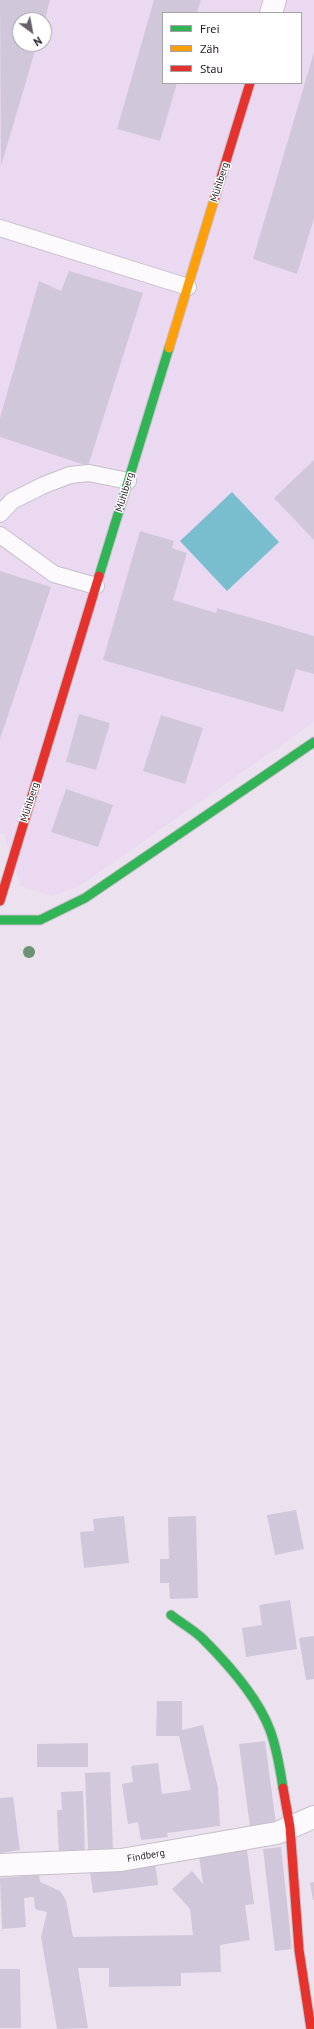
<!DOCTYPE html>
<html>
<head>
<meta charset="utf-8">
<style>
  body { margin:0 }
  #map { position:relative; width:314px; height:2029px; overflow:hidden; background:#ebe1ef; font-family:"PT Sans",sans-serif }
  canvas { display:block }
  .legend { position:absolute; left:162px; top:12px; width:140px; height:72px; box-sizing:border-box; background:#fff; border:1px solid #a6a3a7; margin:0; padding:5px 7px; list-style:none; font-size:12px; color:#201922 }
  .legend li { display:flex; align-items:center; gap:8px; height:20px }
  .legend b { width:20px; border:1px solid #a6a3a7 }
  .north { position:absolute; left:12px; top:12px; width:40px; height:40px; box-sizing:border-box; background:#fff; border:1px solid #a6a3a7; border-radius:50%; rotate:148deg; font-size:11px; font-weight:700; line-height:16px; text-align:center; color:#201922 }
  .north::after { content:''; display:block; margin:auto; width:14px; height:18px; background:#675f6a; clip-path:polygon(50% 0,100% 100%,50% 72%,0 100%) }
</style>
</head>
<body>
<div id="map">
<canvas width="314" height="2029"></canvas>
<ul class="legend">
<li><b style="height:5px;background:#30b455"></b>Frei</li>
<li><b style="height:5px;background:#ff9f0a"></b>Zäh</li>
<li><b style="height:5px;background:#e5322d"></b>Stau</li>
</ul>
<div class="north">N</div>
</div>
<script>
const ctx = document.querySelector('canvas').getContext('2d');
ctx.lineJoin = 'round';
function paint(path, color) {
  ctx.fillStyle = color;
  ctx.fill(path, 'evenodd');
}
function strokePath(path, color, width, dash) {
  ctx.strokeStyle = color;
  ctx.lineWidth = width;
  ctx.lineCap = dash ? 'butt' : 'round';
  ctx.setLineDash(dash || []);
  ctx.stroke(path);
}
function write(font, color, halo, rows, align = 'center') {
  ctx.font = font + ' "PT Sans",sans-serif';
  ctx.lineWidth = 3;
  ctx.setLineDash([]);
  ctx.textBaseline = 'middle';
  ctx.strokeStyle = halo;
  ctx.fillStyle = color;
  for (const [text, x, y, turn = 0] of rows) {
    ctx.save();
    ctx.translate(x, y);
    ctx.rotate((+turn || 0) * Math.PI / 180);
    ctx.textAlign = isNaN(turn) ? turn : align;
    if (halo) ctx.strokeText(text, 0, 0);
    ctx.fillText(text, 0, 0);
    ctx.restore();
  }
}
paint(new Path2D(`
  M0 0H314V722L78 887 51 896 21 886 4 834H0ZM163 13H301V83H163ZM20 20H44V44H20Z`), '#ead9f1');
paint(new Path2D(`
  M232 492 279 542 227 591 180 541Z`), '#79becf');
paint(new Path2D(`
  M0 0H50L45 20H20V44H37L1 166Z
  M154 0H201L197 13H163V83H177L160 141 117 129Z
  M314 52V218L297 274 253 259Z
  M69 271 143 293 88 466 0 437V418L39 281 61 291Z
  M314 460V540L274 498Z
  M140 531 174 541 172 548 187 553 173 600 216 613 217 608 314 636V674L296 669 283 712 103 660Z
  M0 571 51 587 0 739Z
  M79 714 110 723 96 770 66 762Z
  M161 715 203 728 185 784 143 771Z
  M66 789 113 805 98 847 51 832Z
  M296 1510 304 1549 275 1555 267 1515Z
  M124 1516 129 1563 84 1568 80 1532 94 1531 93 1519Z
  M196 1516 198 1598 170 1599 169 1583H160V1559H169L168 1517Z
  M290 1600 297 1649 246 1657 242 1628 262 1625 259 1605Z
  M314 1636V1679L306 1680 299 1638Z
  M157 1701H182V1730L203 1725 218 1788 220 1826 167 1833 168 1837 141 1840 138 1822 128 1824 122 1784 133 1782 131 1766 158 1763 162 1794 191 1790 179 1736H156Z
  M265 1741 276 1824 250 1827 239 1744Z
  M88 1743V1767H37V1744Z
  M110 1772 113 1849 88 1850 85 1773Z
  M83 1791 85 1854 59 1855 57 1810H62L61 1792Z
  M13 1797 20 1850 0 1853V1798Z
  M281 1847 292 1949 275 1951 263 1849Z
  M247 1850 254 1904 245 1905 250 1940 220 1945 221 1972 181 1973V1986L109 1987V1968H78L88 2028 57 2029 41 1937 47 1912 35 1909 34 1897 24 1898 26 1927 2 1929 0 1878 39 1875 40 1882 60 1891 66 1900 73 1937 193 1935 190 1909 172 1889 192 1871 203 1884 199 1856Z
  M155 1863 158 1885 93 1893 90 1871Z
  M314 1882V1900H313L310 1883Z
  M0 1969H20L21 2028H0Z`), '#d0c8da');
const lane = new Path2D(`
  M0 228 188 287
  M0 514 12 501 44 485 70 475 89 473 128 481
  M0 535 54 574 96 586`);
const street = new Path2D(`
  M271 13 275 0
  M0 1865 121 1860 277 1833 314 1817`);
const fast = new Path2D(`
  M99 576 169 348
  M0 920H40L85 898 314 742
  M171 1615C181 1623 194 1630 203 1639 227 1663 258 1698 270 1730 277 1749 280 1768 283 1788`);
const slow = new Path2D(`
  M169 348 215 197`);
const jam = new Path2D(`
  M215 197 250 83
  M0 901 99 576
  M283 1788 290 1827 299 1950 311 2029`);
strokePath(lane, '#c7bfca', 18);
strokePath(street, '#c7bfca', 24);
strokePath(fast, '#c7bfca', 11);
strokePath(slow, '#c7bfca', 11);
strokePath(jam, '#c7bfca', 11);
strokePath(lane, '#fcfafd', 16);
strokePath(street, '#fcfafd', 22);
strokePath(fast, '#30b455', 9);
strokePath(slow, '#ff9f0a', 9);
strokePath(jam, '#e5322d', 9);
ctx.fillStyle = '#6a936f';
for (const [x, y] of [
  [29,952]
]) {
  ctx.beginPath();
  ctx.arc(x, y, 6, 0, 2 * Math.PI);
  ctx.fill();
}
write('10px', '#201922', '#fff', [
  ["Mühlberg",220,182,-73],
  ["Mühlberg",125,492,-73],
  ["Mühlberg",30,802,-73],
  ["Findberg",146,1856,-10]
]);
</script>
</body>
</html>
